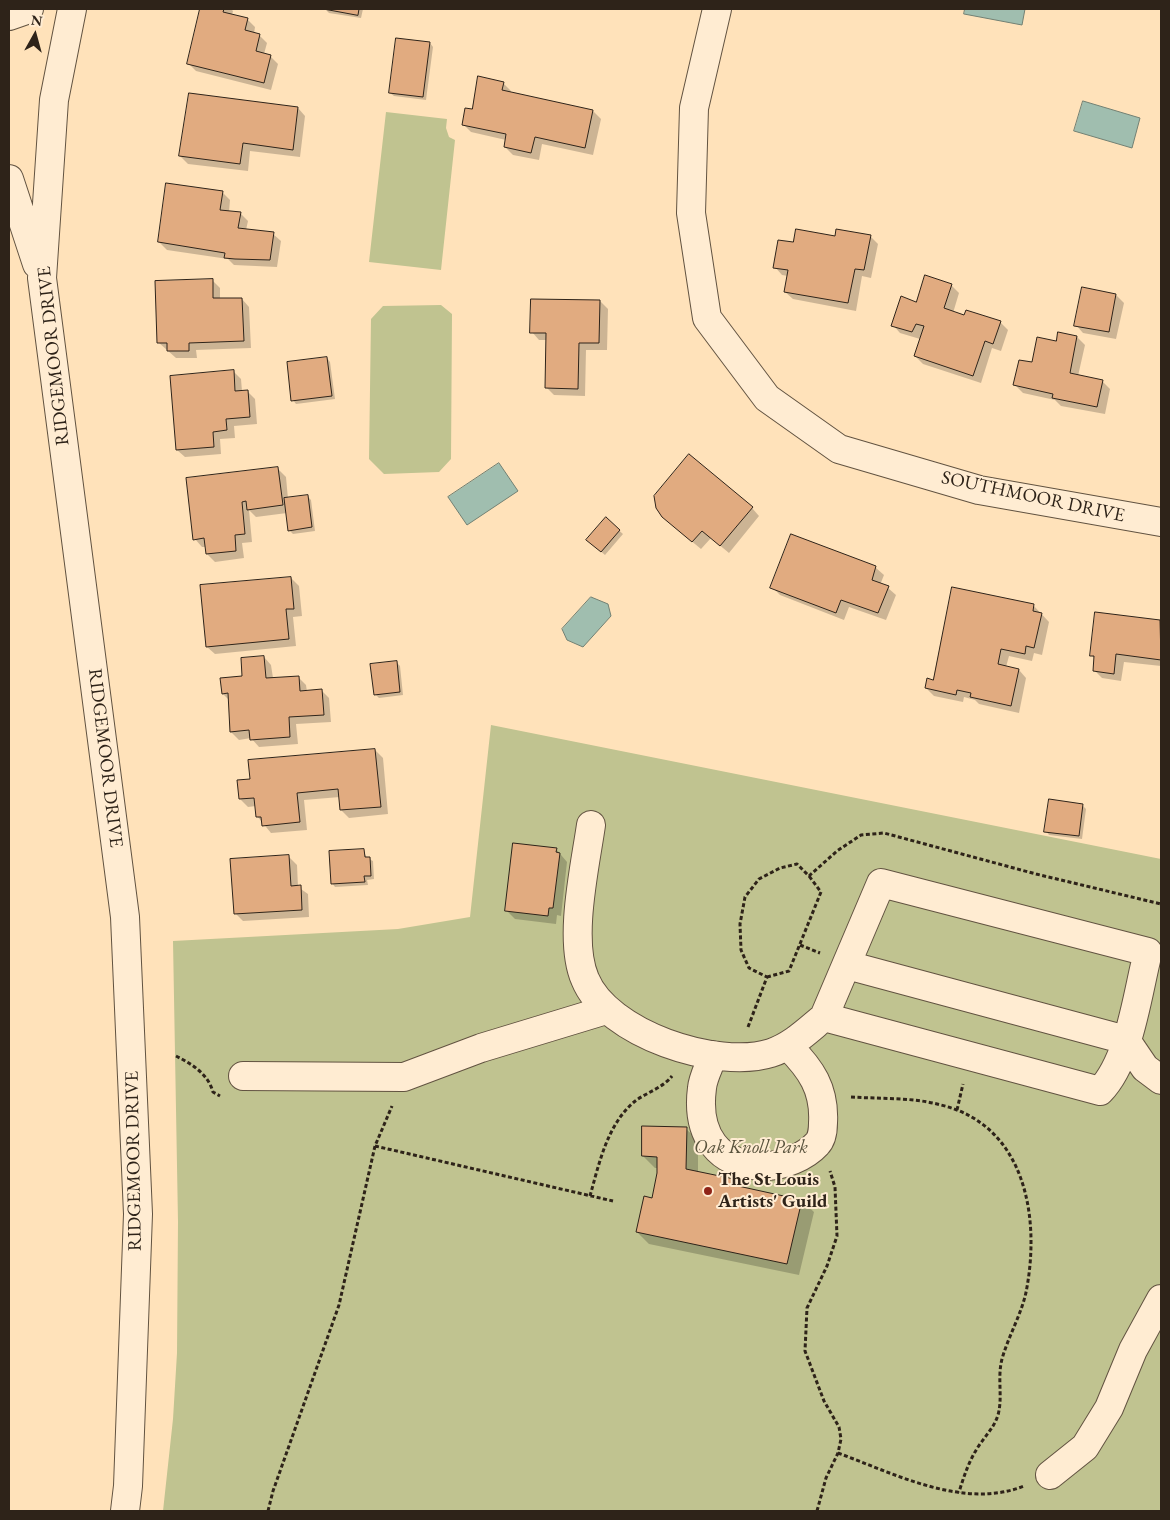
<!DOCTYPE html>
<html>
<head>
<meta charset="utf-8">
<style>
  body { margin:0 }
  #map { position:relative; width:1170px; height:1520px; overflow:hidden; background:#ffe2ba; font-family:"EB Garamond",serif }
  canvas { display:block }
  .frame { position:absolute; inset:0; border:10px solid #2e2319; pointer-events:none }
  .north { position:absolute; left:10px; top:10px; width:50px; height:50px; -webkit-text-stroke:4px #ffecd2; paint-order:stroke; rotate:7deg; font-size:14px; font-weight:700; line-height:20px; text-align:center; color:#2e2319 }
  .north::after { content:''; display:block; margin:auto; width:18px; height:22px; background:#2e2319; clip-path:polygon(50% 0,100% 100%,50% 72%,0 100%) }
</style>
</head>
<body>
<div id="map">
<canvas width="1170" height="1520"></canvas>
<div class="frame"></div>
<div class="north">N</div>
</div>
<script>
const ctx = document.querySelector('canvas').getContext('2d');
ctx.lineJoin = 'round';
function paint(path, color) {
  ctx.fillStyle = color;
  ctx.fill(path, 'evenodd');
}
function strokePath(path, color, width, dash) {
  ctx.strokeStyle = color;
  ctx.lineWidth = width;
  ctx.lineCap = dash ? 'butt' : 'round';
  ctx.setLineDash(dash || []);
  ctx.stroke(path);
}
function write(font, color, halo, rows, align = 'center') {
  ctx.font = font + ' "EB Garamond",serif';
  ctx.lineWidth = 4;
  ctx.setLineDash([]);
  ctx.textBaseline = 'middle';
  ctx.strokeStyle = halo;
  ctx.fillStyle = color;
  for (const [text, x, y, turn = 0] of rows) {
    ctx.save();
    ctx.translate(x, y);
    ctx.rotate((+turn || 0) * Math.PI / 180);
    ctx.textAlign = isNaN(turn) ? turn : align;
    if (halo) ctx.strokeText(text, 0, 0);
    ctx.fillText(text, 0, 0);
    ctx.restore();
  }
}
paint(new Path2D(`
  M386 112 447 119 446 128 449 137 455 140 441 270 369 262Z
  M441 305 452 314 451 459 439 472 384 474 369 459 371 319 383 306Z
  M491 725 1161 859V1511H163L173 1419 177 1353 178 1222 173 941 398 929 470 917Z`), '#c0c390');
const water = new Path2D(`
  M965 9H1025L1022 25 964 14Z
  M1083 101 1140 118 1132 148 1074 131Z
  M499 463 518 491 467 525 448 497Z
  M591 597 608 604 611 616 583 647 567 640 562 629Z`);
paint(water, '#a0beaf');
strokePath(water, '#728073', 1);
paint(new Path2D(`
  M202 9H231L233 11 232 15 248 20 255 27 254 34 259 35 267 43 264 54 270 56 278 64 271 90 196 71 188 63Z
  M325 9H363L361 18 329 13Z
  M430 43 433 47 426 100 394 96 390 93Z
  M503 83 511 91 510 93 593 111 601 119 593 155 542 144 539 160 513 155 505 147 506 140 471 132 463 124 473 110Z
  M298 108 305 116 300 157 250 151 248 171 188 164 180 156Z
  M222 192 230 200 229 212 240 213 248 221 246 230 273 234 281 241 277 267 234 265 228 259 167 250 159 242Z
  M870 236 878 244 871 278 862 276 856 311 793 299 785 292 788 276 782 275 775 267 794 244 836 238Z
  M212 280 220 288V299H242L249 307 251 348 196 350 197 358H176L158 342Z
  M951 285 959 293 953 313 1000 322 1008 330 1001 351 992 348 981 383 923 364 915 356 920 339 900 333 893 325 917 303Z
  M1116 295 1124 303 1116 339 1083 333 1076 325Z
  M600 301 608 309 607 350H586L585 396 554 395 546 387 547 340H539L532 332Z
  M1077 337 1085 345 1078 376 1102 381 1110 389 1105 414 1061 406 1055 400 1023 393 1015 385 1057 343Z
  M327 358 330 362 335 399 296 404 293 400Z
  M233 371 241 379 242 391H247L255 399 257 424 234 426 235 438 220 439 221 454 185 457 177 450Z
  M278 469 286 477 288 499 307 496 311 500 315 531 293 534 289 530 287 513 256 517 249 510 252 542 242 543 244 558 215 562 207 554V547H202L195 539Z
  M752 508 759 516 729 553 711 538 701 549 672 525Z
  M606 519 623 534 605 555 592 544Z
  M792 536 876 568 884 575 880 585 888 588 896 595 886 620 849 607 844 620 780 595 772 587Z
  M291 578 299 586 302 616 293 617 296 646 215 654 207 647Z
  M1033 605 1049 622 1042 655 1034 653 1032 661 1009 656 1006 667 1019 670 1026 678 1019 713 979 704 975 700 964 697 963 702 934 696 926 688Z
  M1159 621 1161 624V666L1124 662 1121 681 1102 678 1094 670 1095 659 1091 655Z
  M264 657 271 665 273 678 298 677 306 685 307 692 321 690 329 698 331 722 296 724 298 744 259 747 251 738 239 740 231 732 229 700 223 694 244 677Z
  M396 662 400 666 403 695 379 698 375 694Z
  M375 750 383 758 388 814 349 818 341 810 340 797 304 800 307 830 271 833 257 816 256 806 248 807 240 799 251 780Z
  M1082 805 1086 809 1082 839 1049 835 1046 831Z
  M556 849 567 862 561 916 557 915 556 924 515 919 507 911Z
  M363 850 367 858 373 861 374 879 367 880 368 885 335 887 332 883Z
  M289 857 297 865 298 887 308 894 309 917 243 921 235 913Z
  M686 1129 698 1140V1173L738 1182 745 1189 802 1201 814 1212 799 1275 649 1244 637 1232 653 1200 658 1168H655L643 1156Z`), '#0003');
const building = new Path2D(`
  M200 9H224L223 12 248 18 245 30 260 34 256 51 271 55 264 83 187 64Z
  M324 9H359L358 15Z
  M396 38 430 42 423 97 389 93Z
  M478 76 504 82 502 90 593 110 585 148 535 137 531 153 504 147 506 134 462 125 465 108 472 109Z
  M189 93 298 107 293 150 243 143 240 164 179 156Z
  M166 183 223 191 220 210 241 212 238 228 274 232 270 260 235 259 224 258 225 253 158 242Z
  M796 229 835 236 836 229 871 235 864 270 855 269 848 303 784 292 788 270 773 268 778 240 793 242Z
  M925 275 952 284 944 308 964 315 966 310 1001 321 993 344 985 341 973 376 914 356 924 326 916 324 912 332 891 326 901 296 916 302Z
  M213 279V298H242L244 341 189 343V351H167V343H157L155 281Z
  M1082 287 1116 294 1109 332 1074 326Z
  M531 299 600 300 599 343H579L578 389 545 388 546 333H530Z
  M1058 332 1077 336 1070 373 1103 380 1097 407 1052 398 1053 394 1013 385 1019 360 1032 362 1037 337 1056 341Z
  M327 357 332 396 291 401 287 362Z
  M234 370 235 391 248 390 250 417 226 419 227 430 213 432 214 447 176 450 170 376Z
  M689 454 753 507 720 546 702 531 692 542 662 517 656 508 654 496Z
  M278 467 283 505 247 510 246 501 242 502 245 534 235 535 236 551 206 554 204 538 193 540 186 478Z
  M308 495 312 527 288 531 284 498Z
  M606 517 620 530 601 552 586 540Z
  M791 534 876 566 872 580 889 586 878 613 841 600 836 613 770 588Z
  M291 577 294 609H286L289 639 206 647 200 585Z
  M952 587 1034 604 1033 611 1042 613 1034 648 1026 646 1025 654 1001 649 998 664 1019 669 1011 706 970 697 971 693 957 690 956 695 925 688 927 678 933 680Z
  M1095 612 1160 620 1161 660 1116 654 1114 674 1093 671 1094 656H1090Z
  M264 656 266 678 299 676 300 691 322 689 324 715 289 717 290 737 250 740 249 730 230 732 228 693 222 694 220 678 242 676 241 658Z
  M397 661 400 692 374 695 370 664Z
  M375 749 381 807 340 810 338 789 297 793 300 822 262 826 261 817H256L254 798 239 799 237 780 250 779 248 760Z
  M1049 799 1083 804 1079 836 1044 832Z
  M513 843 557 848 556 852 560 853 553 908H549L548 916 505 911Z
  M364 849 365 857H370L371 876H364L365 882 331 884 329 851Z
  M289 855 291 886 301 885 302 910 234 914 230 859Z
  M642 1126 687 1127 686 1169 739 1180 738 1186 802 1200 787 1264 636 1232 644 1196 652 1198 657 1173V1157L642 1156Z`);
paint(building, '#e1ab80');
strokePath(building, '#2e2319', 1);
const minor = new Path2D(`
  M72 9 54 100 42 278 125 917 138 1214 128 1486 125 1511
  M717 9 694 108 691 213 707 318 767 398 839 449 979 490 1161 522
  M9 16 29 9
  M9 179 37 264
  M591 825C585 867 568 940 585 979 607 1034 717 1070 771 1053 792 1046 807 1031 824 1017
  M881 883 1148 952C1137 995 1130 1060 1100 1091L824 1017Z
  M847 965 1126 1040
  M1126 1040 1145 1068 1161 1080
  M713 1055C710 1065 703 1077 702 1088 696 1134 717 1166 765 1166 783 1166 805 1157 817 1144 822 1139 823 1129 823 1123 825 1089 811 1069 788 1046
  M243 1076 404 1077 481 1048 606 1010
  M1050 1475 1085 1447 1109 1408 1133 1350 1161 1299`);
strokePath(minor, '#625341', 30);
strokePath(new Path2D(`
  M800 945 820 953
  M767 977 789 971 821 892 809 876
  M748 1027 767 977 749 968 741 950 740 924 745 897 759 879 780 868 797 864 809 876 837 851 861 835 884 833 1036 874 1161 904
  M176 1056C192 1064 208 1074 213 1092L220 1096
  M851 1097C881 1099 912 1097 941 1105 1024 1125 1040 1214 1027 1287 1023 1312 1009 1334 1002 1359 997 1378 1003 1397 998 1415 994 1428 985 1436 978 1447 969 1461 964 1476 959 1492
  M957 1110 963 1084
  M375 1146 613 1201
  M590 1196C599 1164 607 1125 634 1102 645 1093 663 1088 672 1076
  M838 1453C895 1474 964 1510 1024 1486
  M268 1511 273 1491 339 1305 375 1146 392 1106
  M817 1511 826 1478 838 1453 841 1439 839 1427 824 1401 805 1351 807 1308 827 1266 837 1236 835 1187 830 1171`), '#2e2319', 3, [4, 2.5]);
strokePath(minor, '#ffecd2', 28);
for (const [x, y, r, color] of [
  [708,1191,5,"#8f2418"]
]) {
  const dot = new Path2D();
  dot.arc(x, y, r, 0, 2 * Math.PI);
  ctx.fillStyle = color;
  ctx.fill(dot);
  strokePath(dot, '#ffecd2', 2);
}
write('19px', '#2e2319', '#ffecd2', [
  ["RIDGEMOOR DRIVE",54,356,-96],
  ["SOUTHMOOR DRIVE",1033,497,12],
  ["RIDGEMOOR DRIVE",105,758,83],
  ["RIDGEMOOR DRIVE",134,1161,-91]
]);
write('italic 19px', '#5a533d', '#ffecd2', [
  ["Oak Knoll Park",751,1148]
]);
write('bold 19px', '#2e2319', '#ffecd2', [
  ["The St Louis",718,1180],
  ["Artists' Guild",718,1202]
], 'left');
</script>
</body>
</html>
